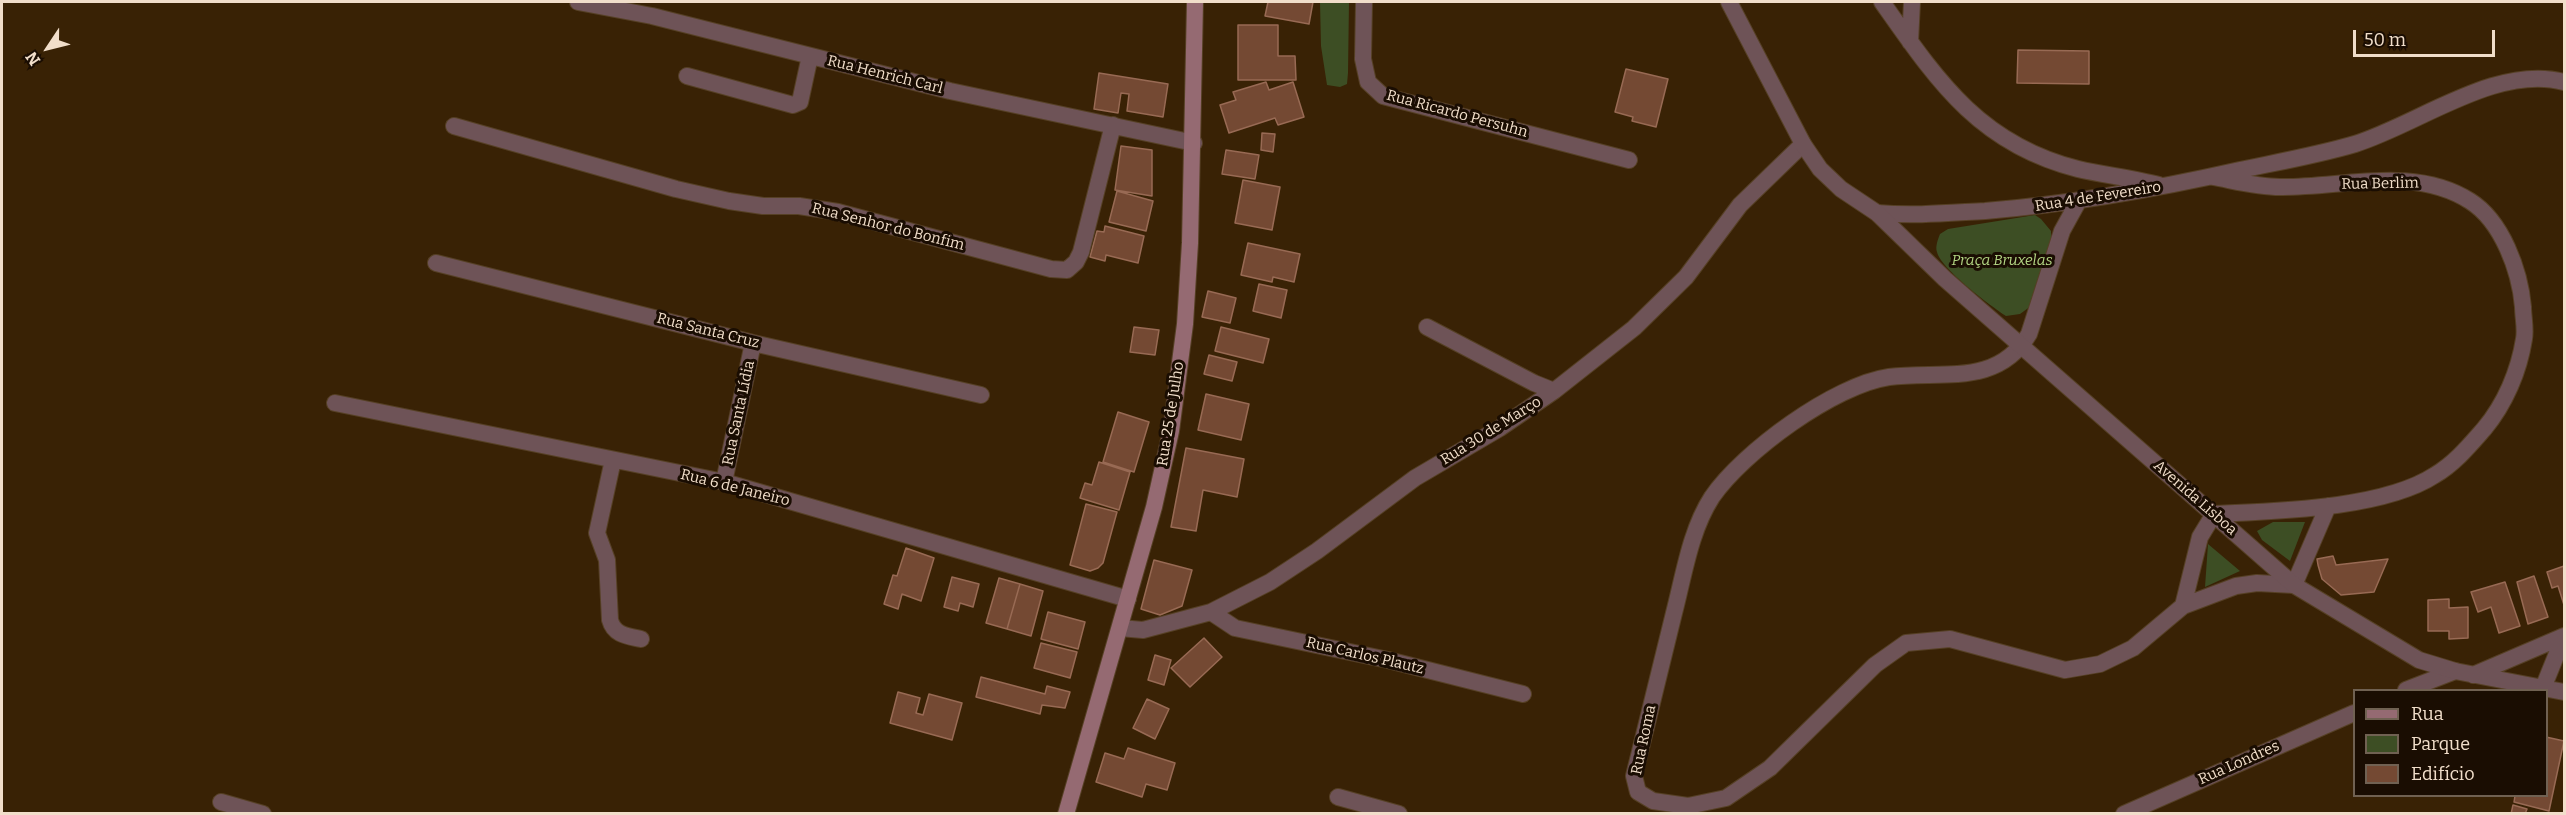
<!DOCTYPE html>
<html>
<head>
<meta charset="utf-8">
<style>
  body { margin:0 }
  #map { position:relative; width:2566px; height:815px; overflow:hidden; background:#392205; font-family:Bitter,serif }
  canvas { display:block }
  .frame { position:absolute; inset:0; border:3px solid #f1deca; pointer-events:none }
  .legend { position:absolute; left:2353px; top:689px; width:195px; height:108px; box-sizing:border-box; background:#1a0d02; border:2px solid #706152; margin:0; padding:8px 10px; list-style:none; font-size:18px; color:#f1deca }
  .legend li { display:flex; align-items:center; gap:12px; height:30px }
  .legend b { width:30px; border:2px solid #706152 }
  .north { position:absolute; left:18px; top:18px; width:60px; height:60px; -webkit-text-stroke:4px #1a0d02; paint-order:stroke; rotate:235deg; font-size:16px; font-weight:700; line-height:24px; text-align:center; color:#f1deca }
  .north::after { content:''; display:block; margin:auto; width:21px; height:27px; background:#f1deca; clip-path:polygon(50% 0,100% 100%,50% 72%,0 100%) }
  .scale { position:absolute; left:2353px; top:30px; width:142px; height:27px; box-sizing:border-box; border:3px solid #f1deca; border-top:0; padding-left:8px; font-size:18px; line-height:21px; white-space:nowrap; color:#f1deca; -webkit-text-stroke:4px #1a0d02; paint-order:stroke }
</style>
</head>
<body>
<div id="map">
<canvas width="2566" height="815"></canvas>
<div class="frame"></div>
<ul class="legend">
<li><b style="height:8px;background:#956a72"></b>Rua</li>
<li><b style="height:16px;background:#3d4e24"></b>Parque</li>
<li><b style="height:16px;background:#744933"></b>Edifício</li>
</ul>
<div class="north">N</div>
<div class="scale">50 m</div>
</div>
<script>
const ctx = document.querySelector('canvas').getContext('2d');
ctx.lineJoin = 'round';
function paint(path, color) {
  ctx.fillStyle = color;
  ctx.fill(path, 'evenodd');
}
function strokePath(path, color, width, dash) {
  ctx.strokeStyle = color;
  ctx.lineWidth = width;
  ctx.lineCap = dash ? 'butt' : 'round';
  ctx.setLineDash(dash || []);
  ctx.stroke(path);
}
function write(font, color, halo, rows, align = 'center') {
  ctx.font = font + ' Bitter,serif';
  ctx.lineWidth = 6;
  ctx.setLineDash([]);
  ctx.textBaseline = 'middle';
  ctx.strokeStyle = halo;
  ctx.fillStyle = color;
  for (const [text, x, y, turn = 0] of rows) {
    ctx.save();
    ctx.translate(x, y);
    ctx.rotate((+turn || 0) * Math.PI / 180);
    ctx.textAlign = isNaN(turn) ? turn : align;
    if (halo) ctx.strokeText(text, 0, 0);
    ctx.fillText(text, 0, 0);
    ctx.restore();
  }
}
paint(new Path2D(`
  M1320 2H1349L1348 73 1347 84 1340 87 1327 85 1321 46Z
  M2035 215 2041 219 2051 231V241L2031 306 2020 314 2006 316C1992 307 1940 268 1937 252 1935 247 1938 239 1940 234L1948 229Z
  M2273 522H2305L2290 561 2262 540 2257 531Z
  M2208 544 2240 571 2205 587Z`), '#3d4e24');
const building = new Path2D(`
  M1268 2H1313L1309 24 1265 16Z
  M1238 25H1278V56H1295L1296 80H1238Z
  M2018 50 2089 51V84L2017 83Z
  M1626 69 1668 79 1656 127 1632 121 1633 117 1615 112Z
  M1099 73 1168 84 1163 117 1127 111 1129 94 1121 93 1118 113 1094 109Z
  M1266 82 1269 90 1293 82 1304 117 1278 125 1275 118 1229 133 1220 105 1236 100 1233 92Z
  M1262 133 1275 134 1273 152 1261 150Z
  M1121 146 1152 150V196L1115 190Z
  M1226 150 1259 155 1255 179 1222 174Z
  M1243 180 1280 187 1272 230 1235 223Z
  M1117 191 1153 201 1146 231 1109 222Z
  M1105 226 1144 236 1138 263 1106 255 1105 261 1090 257 1097 231 1104 232Z
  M1248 243 1300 254 1294 282 1273 277 1272 282 1241 275Z
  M1259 284 1287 290 1281 318 1253 311Z
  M1208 291 1236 298 1230 323 1202 317Z
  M1134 327 1159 330 1155 355 1130 352Z
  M1221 327 1269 339 1263 363 1215 351Z
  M1209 355 1237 362 1232 381 1204 374Z
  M1206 394 1249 404 1241 440 1198 430Z
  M1118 412 1149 422 1134 472 1103 462Z
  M1186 448 1244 459 1237 497 1203 490 1196 531 1171 527Z
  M1099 462 1130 472 1119 510 1080 498 1085 483 1092 485Z
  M1086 504 1117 512 1103 563 1098 568 1090 571 1070 565Z
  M906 548 934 558 921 601 902 594 898 609 884 604 893 575 897 576Z
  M2333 556 2336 565 2388 559 2374 592 2341 595 2322 579 2318 565 2317 559Z
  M1154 560 1192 570 1182 606 1160 615 1141 609Z
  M2564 566V605L2558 586 2552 588 2547 572Z
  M2534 576 2548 617 2528 624 2517 582Z
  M952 577 979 584 973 607 960 603 958 611 944 607Z
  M999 578 1020 584 1007 629 986 623Z
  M2505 582 2520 626 2499 633 2491 607 2478 612 2471 592Z
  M1020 584 1043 591 1031 636 1007 629Z
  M2449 599V608L2468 607V638L2449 639V631H2428V600Z
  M1048 612 1085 622 1078 649 1041 639Z
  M1204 638 1222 657 1190 687 1171 668Z
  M1041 643 1077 652 1070 678 1034 668Z
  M1155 655 1171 660 1164 685 1148 680Z
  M981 677 1045 694 1047 686 1070 692 1065 708 1042 705 1040 714 976 697Z
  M898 692 920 698 916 713 923 715 929 694 962 703 952 740 890 723Z
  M1147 699 1169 709 1155 739 1133 728Z
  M2546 737 2564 741 2549 811 2514 802 2515 796H2546Z
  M1128 748 1175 763 1167 790 1146 784 1142 797 1096 782 1105 753 1124 759Z
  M2513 805 2527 809 2525 814H2511Z`);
paint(building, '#744933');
strokePath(building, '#986a54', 1.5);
const minor = new Path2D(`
  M578 2 652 16 950 91 1194 143
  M1364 2 1363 59 1368 82 1383 96 1629 160
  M1882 2C1937 80 1979 144 2078 169 2104 175 2132 178 2159 185
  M1910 42 1912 2
  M687 76 793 105 800 102 810 56
  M454 126 676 189 729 201 763 206H799L838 212 1051 269 1067 270 1076 262 1081 252 1113 125
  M2078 202 2062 231 2029 334C1997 388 1940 370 1889 377 1834 385 1743 452 1712 497 1690 531 1684 575 1674 613 1661 668 1647 722 1634 776L1638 792 1653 801 1688 806 1726 798 1770 768 1875 665 1906 643 1950 639 2065 670 2100 664 2133 648 2183 606 2236 586 2257 583 2294 585 2328 506
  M1877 213C1915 216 1947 213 1985 211 2071 204 2156 189 2240 170 2278 162 2318 155 2355 144 2419 124 2496 64 2564 82
  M436 263 753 343 981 395
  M1427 327 1534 383 1554 391
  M335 403 724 482 1128 599
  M613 460 597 533 607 560 610 620C614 635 627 636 641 639
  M724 482 753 343
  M2183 606 2200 537 2214 514C2276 511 2383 509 2435 475 2455 463 2469 446 2484 429 2505 404 2519 371 2524 339 2526 329 2523 317 2523 307 2520 271 2502 221 2470 201 2414 165 2342 188 2280 187 2257 187 2235 181 2213 177
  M1211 612 1235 628 1388 660 1523 694
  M1120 628 1143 630 1211 612 1270 582 1317 551 1415 478 1500 428 1554 391 1634 328 1686 277 1740 205 1803 144
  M2406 690 2455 671
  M1338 797 1399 814
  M221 802 263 814
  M2124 814 2354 713`);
const tertiary = new Path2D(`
  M1729 2 1803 144 1820 169 1841 189 1877 213 1945 279 2294 585 2419 660 2455 671 2564 692
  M2473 675 2564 636
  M2543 688 2564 636`);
const secondary = new Path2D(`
  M1066 814 1154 507 1171 431 1185 324 1190 243 1195 2`);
strokePath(minor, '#564025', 18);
strokePath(tertiary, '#564025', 18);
strokePath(secondary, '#564025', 18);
strokePath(minor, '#6e5357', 16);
strokePath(tertiary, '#6e5357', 16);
strokePath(secondary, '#956a72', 16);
write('15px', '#f1deca', '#1a0d02', [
  ["Rua Henrich Carl",885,75,14],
  ["Rua Ricardo Persuhn",1457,114,15],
  ["Rua Berlim",2380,184,-1],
  ["Rua 4 de Fevereiro",2098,197,-9],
  ["Rua Senhor do Bonfim",888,227,14],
  ["Rua Santa Cruz",708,331,14],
  ["Rua Santa Lídia",739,413,-78],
  ["Rua 25 de Julho",1171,414,-81],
  ["Rua 30 de Março",1491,431,-32],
  ["Rua 6 de Janeiro",735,488,14],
  ["Avenida Lisboa",2195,498,41],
  ["Rua Carlos Plautz",1365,656,13],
  ["Rua Roma",1644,740,-78],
  ["Rua Londres",2239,763,-24]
]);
write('italic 15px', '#b1d382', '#1a0d02', [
  ["Praça Bruxelas",2002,261]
]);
</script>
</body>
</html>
